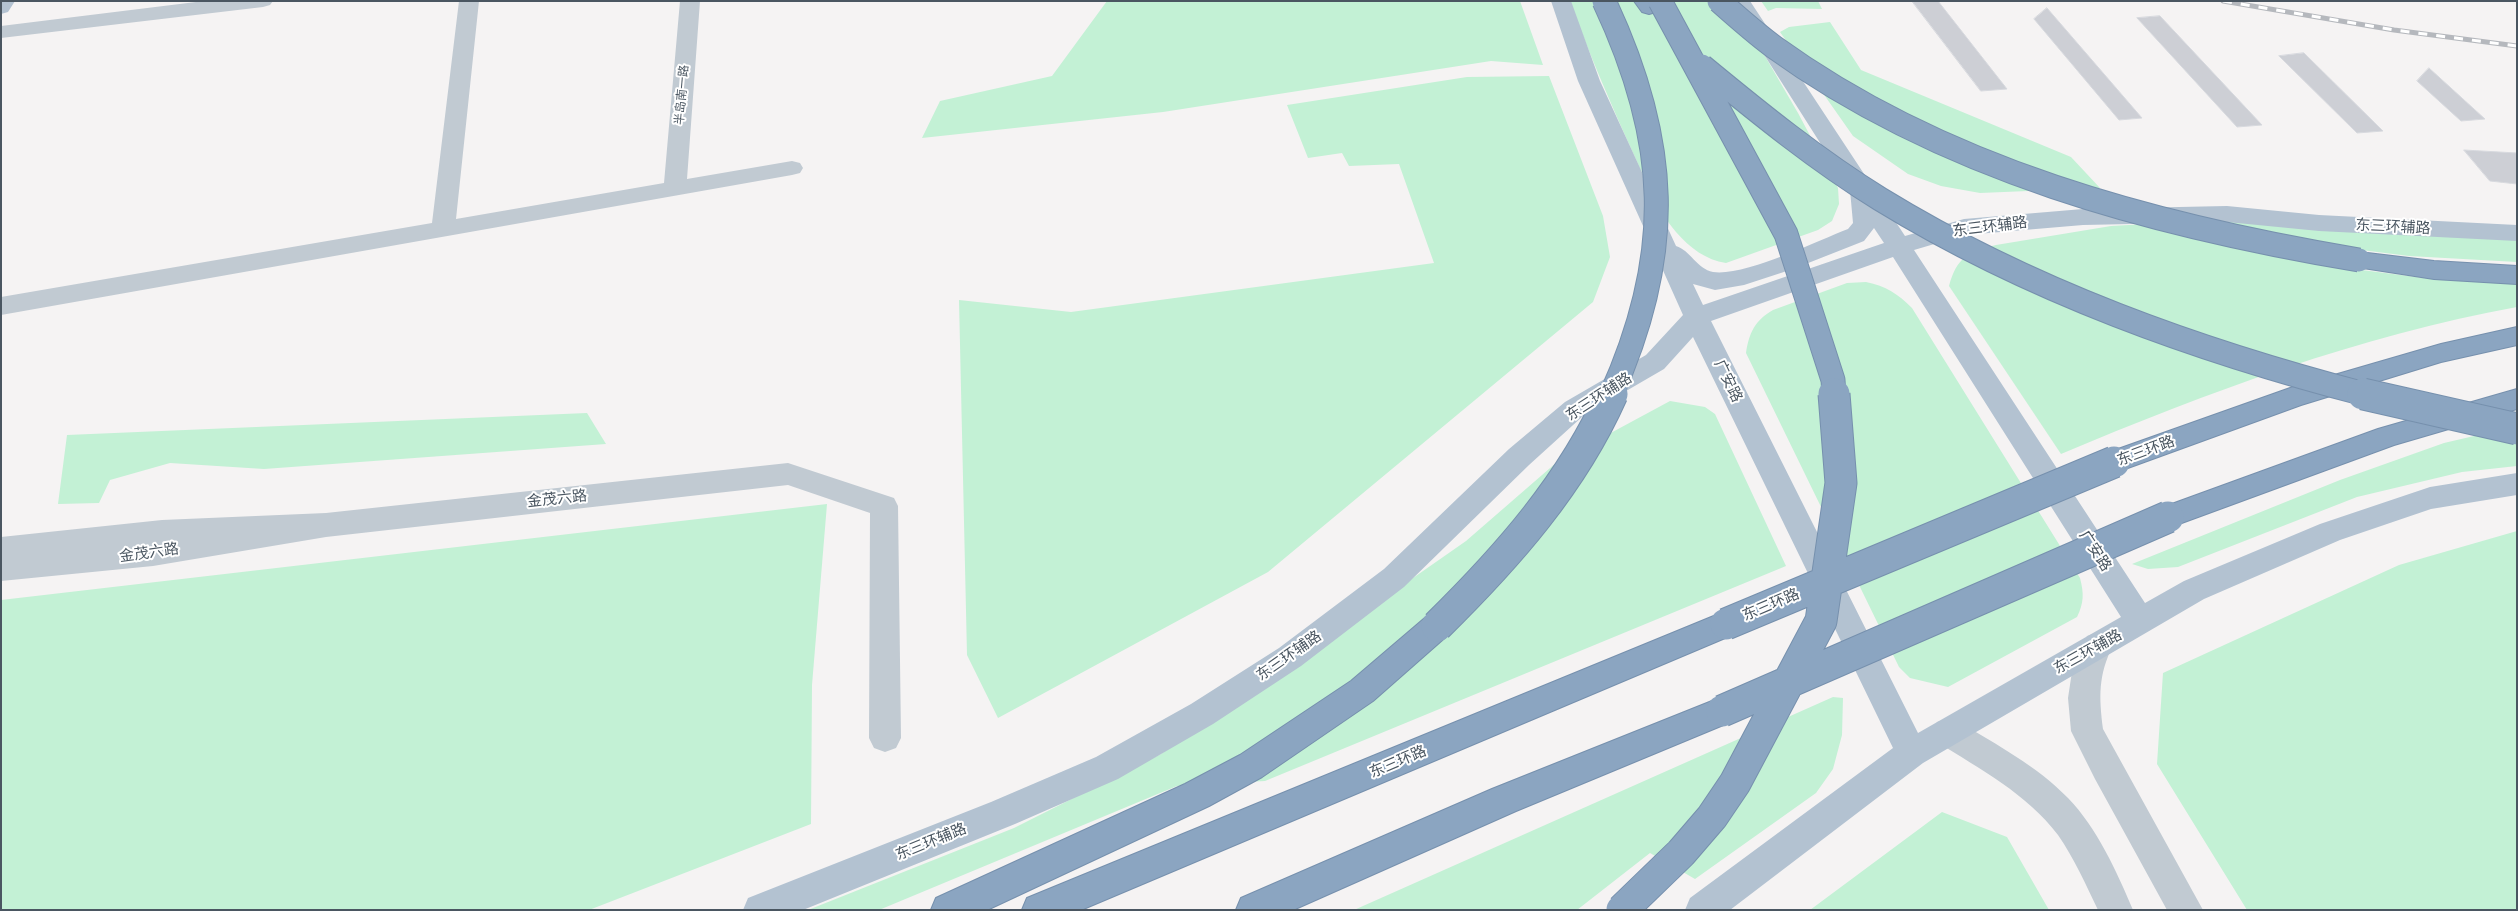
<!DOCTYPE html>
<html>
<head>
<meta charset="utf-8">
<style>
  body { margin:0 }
  #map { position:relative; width:2518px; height:911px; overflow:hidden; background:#f5f3f3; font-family:"Work Sans",sans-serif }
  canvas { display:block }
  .frame { position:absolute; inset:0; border:2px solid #4a5661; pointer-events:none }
</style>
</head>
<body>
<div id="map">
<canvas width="2518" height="911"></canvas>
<div class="frame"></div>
</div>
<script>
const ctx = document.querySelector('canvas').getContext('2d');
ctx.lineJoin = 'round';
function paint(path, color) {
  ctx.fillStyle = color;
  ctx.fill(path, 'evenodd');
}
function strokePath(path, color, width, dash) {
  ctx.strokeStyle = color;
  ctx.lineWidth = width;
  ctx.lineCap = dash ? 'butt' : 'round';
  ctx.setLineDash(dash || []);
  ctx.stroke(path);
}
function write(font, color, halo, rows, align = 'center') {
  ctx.font = font + ' "Work Sans","Noto Sans SC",sans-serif';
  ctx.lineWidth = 4;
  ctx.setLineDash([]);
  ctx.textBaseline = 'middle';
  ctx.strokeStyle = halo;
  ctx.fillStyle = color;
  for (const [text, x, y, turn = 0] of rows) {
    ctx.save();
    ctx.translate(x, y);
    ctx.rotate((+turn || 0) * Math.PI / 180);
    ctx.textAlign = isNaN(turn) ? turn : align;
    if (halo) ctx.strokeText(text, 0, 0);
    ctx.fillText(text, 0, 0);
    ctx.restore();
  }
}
paint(new Path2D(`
  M1107 1H1520L1543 65 1491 61 1163 112 922 138 940 101 1052 76Z
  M1570 1H1733L1798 113 1838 188 1839 204 1832 221 1818 230 1726 263C1706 260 1690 248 1676 232 1659 212 1645 179 1634 155 1611 104 1589 54 1570 1Z
  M1761 1H1818L1822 9 1776 8 1768 11Z
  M1830 22 1861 70 2071 157 2100 188 1980 193 1941 186 1908 174 1853 136 1780 32 1789 27Z
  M1549 76 1603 216 1610 257 1593 302 1268 572 998 718 967 655 959 300 1071 312 1434 263 1399 164 1349 166 1342 153 1308 158 1287 105 1467 77Z
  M2234 219 2517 239V262L2409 256 2314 244 2315 264 2424 278 2517 283V307C2359 336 2208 392 2061 454L1949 286C1957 257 1968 252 1996 245L2111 226Z
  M1866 282C1886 286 1898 294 1912 308L2080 578C2084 593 2084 603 2077 617L1948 687 1910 678 1899 667 1746 353C1749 333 1755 320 1773 310L1847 283Z
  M1670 401 1705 407 1715 414 1786 566 1265 781 1177 786 879 910H808L1014 828 1161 754 1466 541 1557 462Z
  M587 413 606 444 264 469 170 463 110 480 99 503 58 504 67 435Z
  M2517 426V466L2462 472 2357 497 2178 567 2148 569 2132 564 2340 480 2444 443Z
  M827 504 812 685 811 824 589 910H1V600Z
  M2517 531V910H2247L2157 764 2163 673 2399 565Z
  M1833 697 1843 698 1842 735 1833 769 1816 793 1695 879 1650 853 1577 910H1354Z
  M1942 812 2007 837 2049 910H1810Z`), '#c3f1d5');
const building = new Path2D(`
  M1912 1H1938L2007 89 1981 91Z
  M2047 8 2142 118 2119 120 2034 19Z
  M2160 16 2262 125 2237 127 2137 18Z
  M2304 53 2383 131 2357 133 2279 56Z
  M2429 68 2485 119 2461 121 2417 81Z
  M2464 150 2517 153V184L2490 181Z`);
paint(building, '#cdcfd5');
strokePath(building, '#d7d9de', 1);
const highway = new Path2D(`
  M1634 1H1654L1659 8 1656 12 1649 14 1642 12Z
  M2359 252 2434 261 2517 266V284L2434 279 2350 266 2347 260 2350 254Z
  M2517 327V345L2441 362 2301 405 2114 473 2104 470 2100 462 2104 454 2293 387 2441 344Z
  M2517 389V409L2394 445 2168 528 2158 525 2154 517 2158 509 2378 429Z
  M1726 611 1737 615 1741 624 1737 633 1081 910H1022L1027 898Z
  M1437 613 1448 617 1452 626 1448 635 1373 701 1262 777 1209 806 987 910H931L936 898 1185 784 1240 755 1351 681 1426 617Z
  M1722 697 1733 701 1738 711 1733 721 1516 811 1293 910H1236L1241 898 1492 789Z`);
strokePath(highway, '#7690ad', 2);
paint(new Path2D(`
  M204 1H273L270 5 263 7 1 38V26Z
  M459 1H479L456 219 664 183 680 1H700L687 179 792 161 800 163 803 168 800 173 792 175 1 315V297L432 223Z
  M788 463 894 498 898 506 901 738 896 748 885 752 874 748 869 738 870 513 788 485 326 537 153 566 1 581V537L162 520 326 513Z
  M2098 632 2109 636 2113 645C2098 676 2099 696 2103 729L2203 910H2167L2095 779 2071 731 2068 698 2073 665 2087 636Z
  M1948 718 1959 722C1997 745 2037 766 2068 798 2097 828 2117 872 2133 910H2098C2086 885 2074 858 2058 835 2027 794 1980 769 1937 742L1932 732 1937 722Z`), '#c1cad2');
paint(new Path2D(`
  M1 1H15L8 12 1 14Z
  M1551 1H1571L1600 81 1676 246C1690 250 1697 269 1713 272 1743 277 1817 241 1848 229L1853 223 1850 190 1730 1H1750L1905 236 1964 219 2083 209 2227 206 2319 215 2517 225V241L2319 231 2227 222 2083 225 1965 235 1914 250 2145 603 2184 581 2320 524 2430 487 2517 473V495L2431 509 2340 540 2204 599 1923 763 1730 910H1685L1690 898 1893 748 1693 337 1664 369 1583 416 1529 465 1404 587 1301 666 1213 724 1118 779 1015 824 803 910H743L748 898 991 802 1096 757 1191 704 1279 648 1384 569 1509 449 1565 402 1646 355 1683 315 1578 81ZM1874 228 1884 243 1703 305 1693 284 1715 290 1744 285 1793 269 1864 241ZM1893 257 2121 617 1918 733 1711 321Z`), '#b3c2d1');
paint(highway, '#8ba5c1');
const rail = new Path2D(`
  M2223 1 2394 30 2517 46`);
strokePath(rail, '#b5b8bd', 5);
strokePath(rail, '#fff', 3, [9]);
const highwayBridgeFar1 = new Path2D(`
  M1604 1C1670 141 1675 253 1611 395
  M1660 1 1786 234 1833 380 1834 395
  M1719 1C1737 17 1755 33 1774 47 1944 170 2156 226 2359 260
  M1702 66C1759 113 1817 160 1880 199 2030 291 2199 351 2368 395`);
const highwayBridge = new Path2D(`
  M2363 394 2517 429
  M1726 624 2114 462
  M1437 626C1507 557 1572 484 1612 394
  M1722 711 2168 517
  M1622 910 1681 853 1712 817 1735 783 1821 621 1841 483 1834 394`);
strokePath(highwayBridgeFar1, '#7690ad', 25, []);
strokePath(highwayBridge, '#7690ad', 33, []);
strokePath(highwayBridgeFar1, '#8ba5c1', 23);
strokePath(highwayBridge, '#8ba5c1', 31);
write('12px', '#4a5661', '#fff', [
  ["半岛南一路",682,95,-85]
]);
write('15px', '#4a5661', '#fff', [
  ["东三环辅路",1990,227,-7],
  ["东三环辅路",2393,227,3],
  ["广安路",1728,381,64],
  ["东三环辅路",1599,397,-33],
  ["东三环路",2146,451,-20],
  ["金茂六路",557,499,-6],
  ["广安路",2095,551,57],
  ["金茂六路",149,553,-8],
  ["东三环路",1771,605,-23],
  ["东三环辅路",2088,652,-29],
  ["东三环辅路",1289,656,-35],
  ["东三环路",1398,762,-23],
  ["东三环辅路",931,842,-22]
]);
</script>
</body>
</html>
